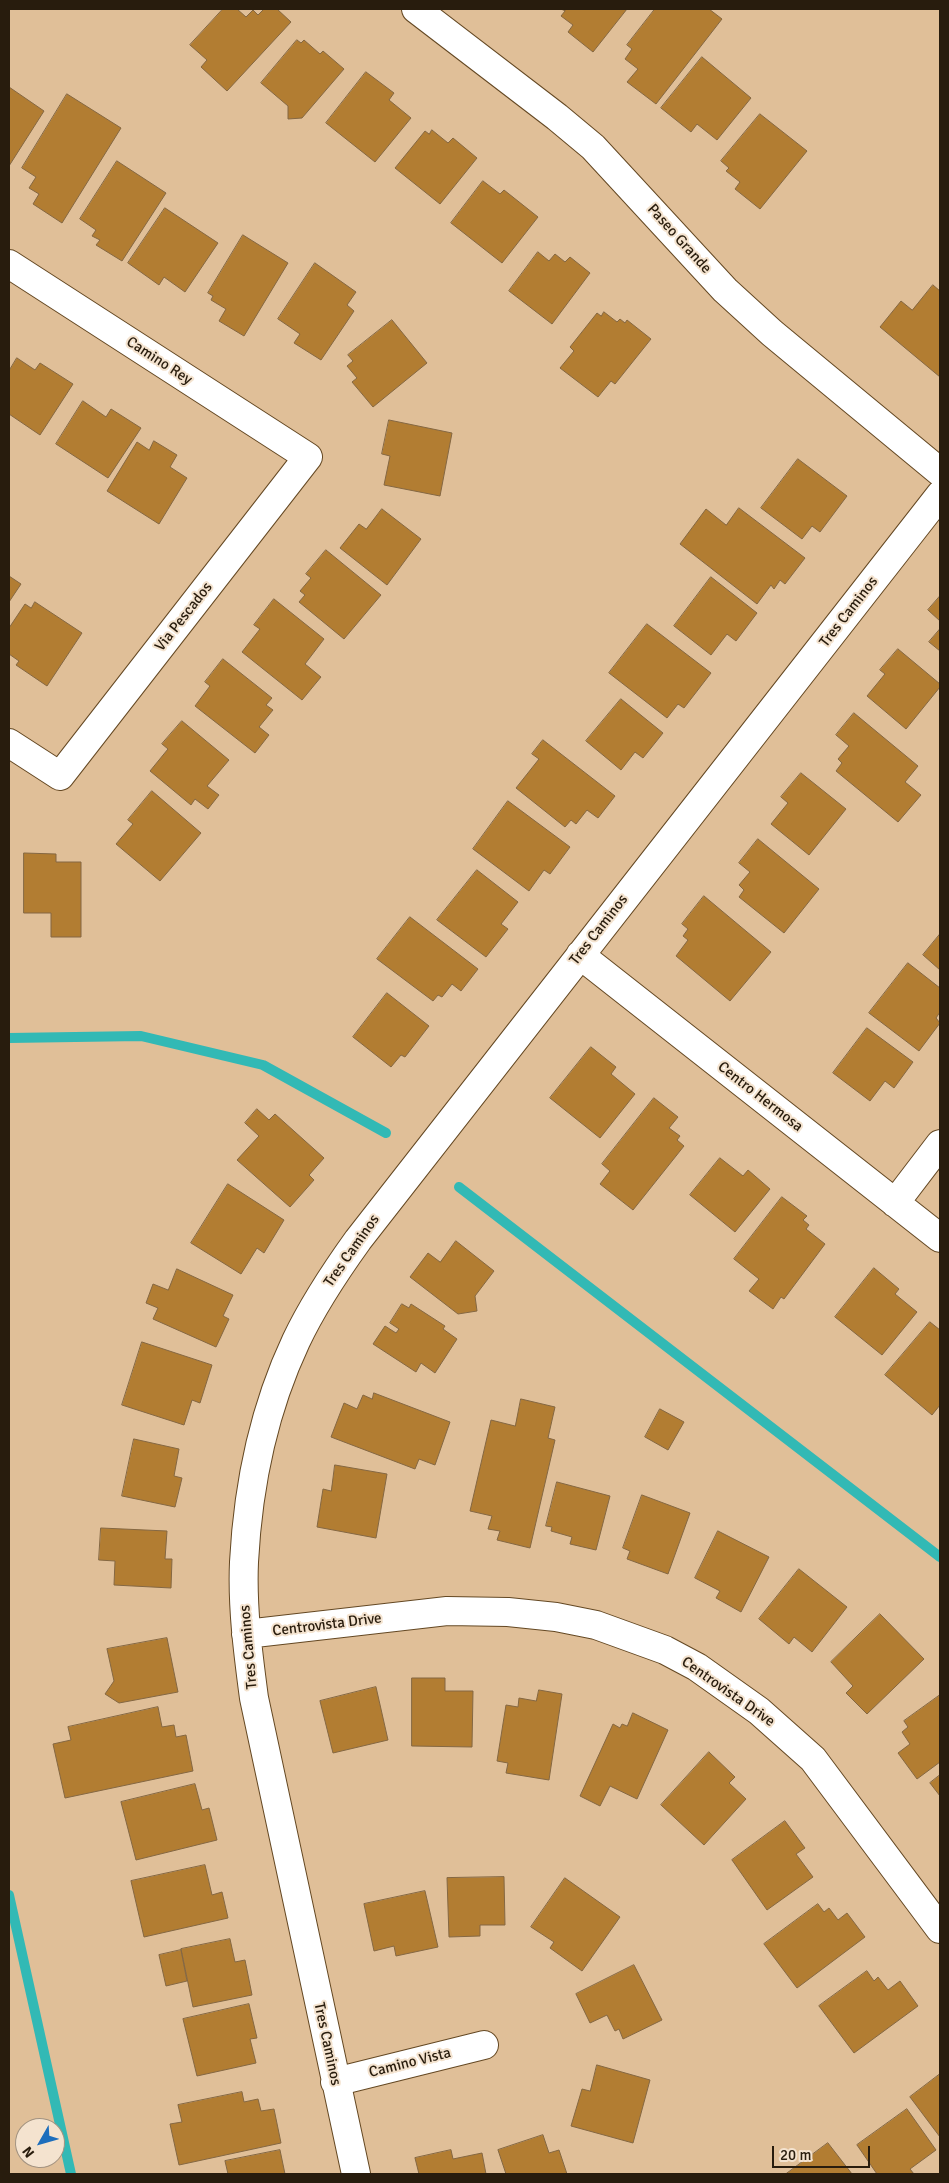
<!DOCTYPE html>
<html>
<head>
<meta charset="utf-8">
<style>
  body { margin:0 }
  #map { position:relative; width:949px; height:2183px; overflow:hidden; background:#e0bf98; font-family:Signika,sans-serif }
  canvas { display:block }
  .frame { position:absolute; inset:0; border:10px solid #281c0d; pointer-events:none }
  .north { position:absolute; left:15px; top:2118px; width:50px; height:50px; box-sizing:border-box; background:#f4e3cf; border:1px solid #a29381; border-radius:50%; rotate:232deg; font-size:14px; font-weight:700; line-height:20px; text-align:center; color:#281c0d }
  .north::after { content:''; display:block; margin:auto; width:18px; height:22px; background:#1d6ebc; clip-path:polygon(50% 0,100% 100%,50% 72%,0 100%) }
  .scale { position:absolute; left:772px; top:2146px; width:98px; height:22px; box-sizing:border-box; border:2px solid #281c0d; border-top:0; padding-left:6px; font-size:15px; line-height:18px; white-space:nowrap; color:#281c0d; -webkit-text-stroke:4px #f4e3cf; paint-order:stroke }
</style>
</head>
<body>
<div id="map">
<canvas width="949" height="2183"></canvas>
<div class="frame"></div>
<div class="north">N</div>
<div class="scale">20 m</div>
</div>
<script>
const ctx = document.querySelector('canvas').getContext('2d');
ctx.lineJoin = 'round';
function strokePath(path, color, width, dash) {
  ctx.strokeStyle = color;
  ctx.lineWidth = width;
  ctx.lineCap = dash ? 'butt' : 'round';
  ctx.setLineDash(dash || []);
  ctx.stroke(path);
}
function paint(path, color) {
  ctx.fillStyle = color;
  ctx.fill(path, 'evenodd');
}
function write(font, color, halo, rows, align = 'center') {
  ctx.font = font + ' Signika,sans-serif';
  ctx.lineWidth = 4;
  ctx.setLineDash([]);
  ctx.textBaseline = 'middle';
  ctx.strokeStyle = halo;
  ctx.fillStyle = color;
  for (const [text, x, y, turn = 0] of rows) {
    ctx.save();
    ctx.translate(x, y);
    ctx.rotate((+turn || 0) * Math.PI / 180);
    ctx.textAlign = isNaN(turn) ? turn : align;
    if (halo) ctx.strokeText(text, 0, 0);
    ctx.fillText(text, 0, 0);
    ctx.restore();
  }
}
strokePath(new Path2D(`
  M9 1038 141 1036 263 1065 386 1133
  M459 1187 940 1557
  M9 1895 71 2174`), '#32b9b5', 10);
const building = new Path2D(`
  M223 9H237L246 17 253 10 258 15 264 9H277L291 22 227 91 201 67 207 60 190 45Z
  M561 9H627L593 52 568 32 573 25 561 16 565 11Z
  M655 9H709L722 19 656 104 627 82 638 69 625 59 632 49 627 45Z
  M297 40 301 43 304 40 320 54 323 51 344 69 302 118 288 119V106L261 83Z
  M702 57 751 98 717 140 697 124 691 132 661 108Z
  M366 72 394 93 389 100 411 118 375 162 326 123Z
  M9 87 44 111 9 166Z
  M67 94 121 128 62 223 33 204 39 194 29 188 36 177 22 168Z
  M760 114 807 151 760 209 735 189 740 182 726 171 729 168 721 161Z
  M432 130 448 143 453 138 477 158 440 204 395 168 425 131 429 134Z
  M117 161 166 193 122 261 96 245 100 240 92 236 96 230 80 219Z
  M483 181 500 194 504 190 538 217 502 263 451 223Z
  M165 208 218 243 185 292 164 277 159 285 128 263Z
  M243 235 288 263 244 336 219 321 226 309 211 300 213 296 208 293Z
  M538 252 549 261 555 254 565 262 570 257 590 273 552 324 509 291Z
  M315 263 356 292 347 305 354 311 321 360 294 343 300 334 278 319Z
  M933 285 940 291V377L880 327 901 301 912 310Z
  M604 312 617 322 620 319 625 323 627 320 651 339 615 384 611 381 598 397 560 368 574 351 570 347 597 313 601 316Z
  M392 320 427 363 373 407 352 382 357 378 347 366 353 361 348 355Z
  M17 358 35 370 40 363 73 384 40 435 9 414V371Z
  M83 401 106 417 111 409 141 428 108 478 56 444Z
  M389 420 452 433 440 496 384 485 390 456 382 454Z
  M154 441 177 455 170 467 187 478 159 524 107 491 137 442 149 450Z
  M798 459 847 496 820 532 812 526 802 539 761 508Z
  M739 508 805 558 785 584 780 580 774 589 771 585 757 604 680 544 706 509 726 525Z
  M382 509 421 539 387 585 340 548 359 524 366 529Z
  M326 550 381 595 344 639 299 602 305 595 300 591 311 578 306 574Z
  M9 576 21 584 9 602Z
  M711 577 757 613 736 641 727 634 711 655 674 626Z
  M940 596V621L928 610Z
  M274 599 324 639 305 664 321 677 302 700 242 652 260 629 254 625Z
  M35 602 82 633 47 686 16 665 19 661 9 654V628L25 604 31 608Z
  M647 624 711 673 684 708 678 704 667 718 609 673Z
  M940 629V651L929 642Z
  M898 649 940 684V687L906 729 867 696 885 674 880 670Z
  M223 659 272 698 266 705 273 710 259 727 269 735 255 753 195 706 210 686 205 682Z
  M621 699 663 733 643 758 635 752 621 770 586 741Z
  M854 713 918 766 905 782 921 795 898 822 836 771 842 763 838 759 849 746 836 735Z
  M182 721 229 760 207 786 219 795 208 809 195 799 191 805 150 771 168 749 162 744Z
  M543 740 615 796 598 818 587 810 576 824 571 820 565 827 516 788 539 759 532 754Z
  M801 773 846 809 809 855 771 824 788 803 781 797Z
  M152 791 201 833 160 881 116 844 133 824 128 820Z
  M508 801 570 847 550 874 544 870 529 891 473 849Z
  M758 839 819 889 784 933 739 897 744 890 739 885 750 872 739 863Z
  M24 853 56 854V862H81V937H51V913H24Z
  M477 870 518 902 501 924 508 929 486 957 437 920Z
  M704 896 771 952 730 1001 676 956 688 940 683 936 688 929 682 924Z
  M410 917 478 969 461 991 452 984 442 997 438 995 433 1001 377 959Z
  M940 934V970L923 955Z
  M908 963 940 988V1012L936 1018 940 1023 919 1051 869 1013Z
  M387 993 429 1026 405 1057 401 1055 391 1067 353 1037Z
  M867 1028 913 1062 894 1088 885 1081 870 1101 833 1073Z
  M591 1047 616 1067 611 1074 635 1094 600 1138 550 1098Z
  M654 1098 678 1117 669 1128 680 1136 677 1140 684 1146 633 1210 600 1184 610 1171 602 1164Z
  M257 1109 269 1120 275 1114 324 1158 309 1175 314 1180 290 1207 237 1160 259 1136 245 1123Z
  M720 1158 743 1176 748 1170 770 1189 735 1232 690 1195Z
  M228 1184 284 1220 264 1253 257 1248 241 1274 191 1243Z
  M782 1197 807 1216 803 1220 809 1225 806 1229 825 1244 784 1299 781 1297 773 1309 749 1291 759 1279 734 1259Z
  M456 1241 494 1271 475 1296 477 1311 458 1314 410 1277 428 1253 440 1262Z
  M874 1268 899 1289 895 1294 917 1312 882 1355 835 1317Z
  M177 1269 233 1295 223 1316 229 1319 216 1347 153 1319 158 1308 146 1303 153 1284 168 1290Z
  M402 1304 409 1308 411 1304 445 1326 443 1329 457 1339 435 1373 421 1363 416 1372 373 1344 385 1326 396 1333 399 1329 390 1323Z
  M930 1322 940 1330V1405L932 1415 885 1375Z
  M142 1342 212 1365 200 1403 192 1400 184 1425 122 1405Z
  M374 1393 450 1422 435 1465 419 1459 415 1469 331 1437 344 1403 357 1409 363 1395 372 1399Z
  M521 1399 555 1407 548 1438 555 1440 530 1548 497 1540 500 1531 488 1529 492 1516 470 1511 491 1420 515 1426Z
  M660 1409 684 1422 668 1450 645 1437Z
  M134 1439 179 1449 174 1476 182 1478 175 1507 122 1496Z
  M335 1465 387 1474 376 1538 317 1527 323 1489 331 1491Z
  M557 1482 610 1496 596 1550 570 1544 572 1537 551 1531 552 1527 546 1526Z
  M642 1495 690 1513 668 1574 627 1559 630 1551 623 1548Z
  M101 1528 167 1531 165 1559H172L171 1588 114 1585 115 1561 99 1560Z
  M718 1531 769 1557 741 1612 716 1598 720 1591 695 1578Z
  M799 1569 847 1607 812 1652 794 1637 789 1644 759 1619Z
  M880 1614 924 1659 867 1714 846 1693 853 1686 831 1662Z
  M167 1638 178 1692 119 1703 105 1694 114 1681 107 1649Z
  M412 1678H445V1691H473L472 1747 412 1746Z
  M376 1687 388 1740 333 1753 320 1701Z
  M539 1690 562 1694 549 1780 506 1773 508 1763 497 1761 506 1705 518 1707 519 1698 536 1701Z
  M940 1695V1762L917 1779 898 1753 910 1744 902 1732 908 1727 904 1721Z
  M158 1707 162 1727 174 1725 176 1737 186 1735 193 1771 65 1798 53 1744 71 1740 68 1727Z
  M633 1713 668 1730 637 1799 610 1786 600 1806 580 1796 613 1724 620 1728 622 1724 627 1726Z
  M709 1752 735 1777 729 1783 746 1799 704 1845 661 1805Z
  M940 1775V1796L930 1783Z
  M195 1784 202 1810 209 1808 217 1840 136 1860 121 1802Z
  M785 1821 805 1848 796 1854 813 1877 767 1910 732 1860Z
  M205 1865 212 1895 222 1892 228 1918 144 1937 131 1881Z
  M504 1877 505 1925H480V1936L449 1937 447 1878Z
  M565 1878 620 1917 582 1971 550 1948 554 1942 531 1927Z
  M425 1891 438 1947 396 1956 394 1946 374 1951 364 1904Z
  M818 1904 824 1912 829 1908 838 1920 847 1913 865 1937 797 1988 764 1944Z
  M230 1939 235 1962 245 1960 252 1995 193 2007 181 1949Z
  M181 1950 187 1981 166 1986 159 1955Z
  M634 1965 662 2020 623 2039 619 2029 615 2031 607 2015 590 2023 576 1994Z
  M867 1971 874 1981 878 1977 888 1990 900 1981 918 2006 854 2053 819 2006Z
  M249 2004 257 2038 250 2039 256 2063 197 2076 183 2019Z
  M597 2065 650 2080 633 2143 571 2126 582 2089 590 2091Z
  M940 2074V2137L910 2097Z
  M242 2092 244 2102 258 2099 261 2111 274 2109 281 2143 179 2165 170 2124 182 2122 178 2105Z
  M907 2109 936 2150 910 2169 914 2174H877L857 2145Z
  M543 2135 549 2153 559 2150 567 2174H506L498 2150Z
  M828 2143 852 2174H786Z
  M280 2150 285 2174H228L225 2161Z
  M451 2150 453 2159 482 2153 486 2174H419L415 2158Z`);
paint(building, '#b27d32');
strokePath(building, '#846742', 1);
const minor = new Path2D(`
  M416 9 557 117 593 147 725 290 772 333 940 472
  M9 264 308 457 60 776 9 743
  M580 955 940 1238
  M895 1203 940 1144
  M246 1634 447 1611 508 1612 556 1617 596 1625 665 1650 697 1667 759 1711 813 1759 940 1929
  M335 2082 484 2045
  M356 2174 254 1698C248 1653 242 1607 244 1562 248 1486 264 1409 296 1341 313 1305 335 1272 358 1240L940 495`);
strokePath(minor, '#644823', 30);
strokePath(minor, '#fff', 28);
write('15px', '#281c0d', '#f4e3cf', [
  ["Paseo Grande",679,239,48],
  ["Camino Rey",159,361,33],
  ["Tres Caminos",849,612,-52],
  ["Via Pescados",184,617,-52],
  ["Tres Caminos",599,930,-52],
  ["Centro Hermosa",760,1097,38],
  ["Tres Caminos",352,1251,-55],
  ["Centrovista Drive",327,1625,-7],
  ["Tres Caminos",249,1647,-95],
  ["Centrovista Drive",728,1692,35],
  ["Tres Caminos",327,2044,78],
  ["Camino Vista",410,2063,-14]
]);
</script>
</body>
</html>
